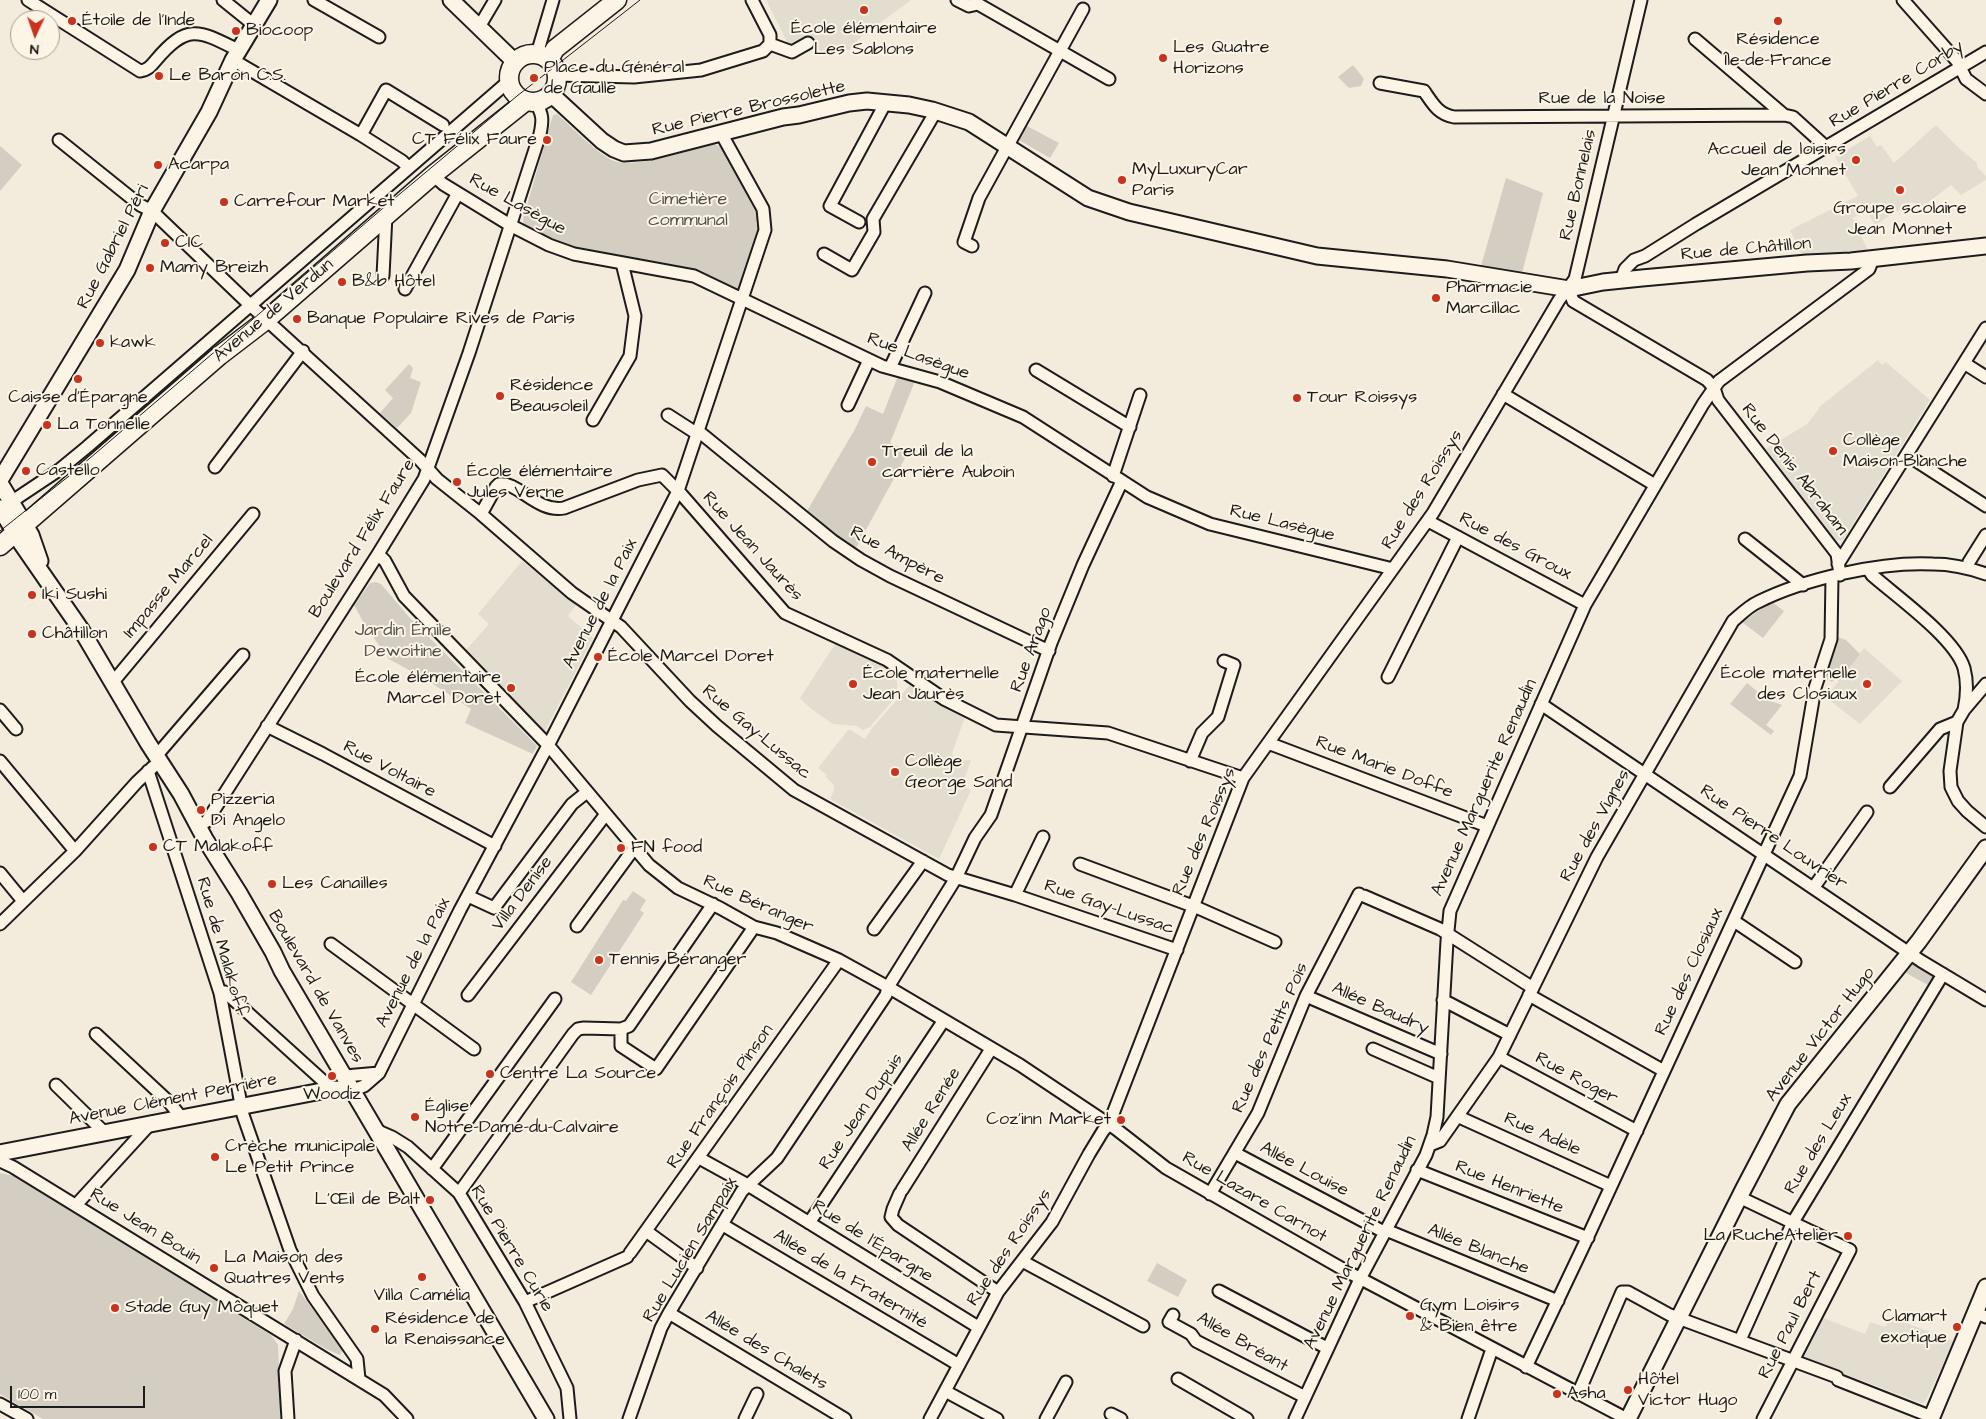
<!DOCTYPE html>
<html>
<head>
<meta charset="utf-8">
<style>
  body { margin:0 }
  #map { position:relative; width:1986px; height:1419px; overflow:hidden; background:#f3ecdd; font-family:"Architects Daughter",sans-serif }
  canvas { display:block }
  .north { position:absolute; left:10px; top:10px; width:50px; height:50px; box-sizing:border-box; background:#fcf5e5; border:1px solid #a29e95; border-radius:50%; rotate:183deg; font-size:14px; font-weight:700; line-height:20px; text-align:center; color:#1c1c1c }
  .north::after { content:''; display:block; margin:auto; width:18px; height:22px; background:#c8321e; clip-path:polygon(50% 0,100% 100%,50% 72%,0 100%) }
  .scale { position:absolute; left:10px; top:1386px; width:135px; height:22px; box-sizing:border-box; border:2px solid #1c1c1c; border-top:0; padding-left:6px; font-size:15px; line-height:18px; white-space:nowrap; color:#1c1c1c; -webkit-text-stroke:4px #fcf5e5; paint-order:stroke }
</style>
</head>
<body>
<div id="map">
<canvas width="1986" height="1419"></canvas>
<div class="north">N</div>
<div class="scale">100 m</div>
</div>
<script>
const ctx = document.querySelector('canvas').getContext('2d');
ctx.lineJoin = 'round';
function paint(path, color) {
  ctx.fillStyle = color;
  ctx.fill(path, 'evenodd');
}
function strokePath(path, color, width, dash) {
  ctx.strokeStyle = color;
  ctx.lineWidth = width;
  ctx.lineCap = dash ? 'butt' : 'round';
  ctx.setLineDash(dash || []);
  ctx.stroke(path);
}
function write(font, color, halo, rows, align = 'center') {
  ctx.font = font + ' "Architects Daughter",sans-serif';
  ctx.lineWidth = 4;
  ctx.setLineDash([]);
  ctx.textBaseline = 'middle';
  ctx.strokeStyle = halo;
  ctx.fillStyle = color;
  for (const [text, x, y, turn = 0] of rows) {
    ctx.save();
    ctx.translate(x, y);
    ctx.rotate((+turn || 0) * Math.PI / 180);
    ctx.textAlign = isNaN(turn) ? turn : align;
    if (halo) ctx.strokeText(text, 0, 0);
    ctx.fillText(text, 0, 0);
    ctx.restore();
  }
}
paint(new Path2D(`
  M766 0H911L861 37 849 50 842 48 839 45 826 55H823L808 37 796 46 790 48Z
  M1936 125 1959 148 1977 163V167L1986 176V180L1961 195 1951 185 1922 207 1912 202 1875 225 1866 210 1853 218 1868 251 1803 258 1790 230 1858 196 1835 157 1870 136 1877 147 1881 145 1894 163Z
  M1878 360 1882 365 1886 362 1930 400 1843 540H1835L1766 449 1807 424 1819 409 1818 408Z
  M522 561 576 605 568 616 593 638 545 731 541 732 465 651 489 624 478 614Z
  M837 641 881 661V665L896 674 898 694 870 727 863 730 857 726 833 724 810 708 800 698Z
  M1864 648 1902 681 1860 724 1829 700 1831 697 1828 695Z
  M910 685 965 717 952 753 955 761 971 760 962 786 971 790 939 859 830 799 834 790V785L826 777 827 775 818 768 848 730H851L865 739 872 728Z
  M1821 1317 1865 1334 1870 1322 1886 1327 1890 1317 1954 1341 1925 1402 1921 1403 1803 1358 1802 1354Z`), '#e3ddcf');
paint(new Path2D(`
  M1353 65 1364 79 1361 86 1349 88 1338 77Z
  M557 114C571 126 597 154 614 161 635 169 690 150 713 144L720 146 758 216 756 224 759 229 738 288 734 290 577 250 536 233 524 225 523 219 553 115Z
  M1025 125 1059 143 1050 158 1017 139Z
  M0 146 22 165 0 191Z
  M1506 178 1543 193 1522 273 1481 266Z
  M409 364 413 368 410 378 421 382 411 413 397 428 380 413 393 398 385 390Z
  M898 376 915 381 890 443 909 451 856 548 841 539 807 511 855 429 866 406 883 414Z
  M375 582 381 584 409 617 537 746 533 754 465 723 471 709 427 680 389 659 366 627 354 605 370 583Z
  M1772 602 1784 611 1763 638 1742 622Z
  M1837 637 1846 640 1860 654 1839 681 1835 678 1832 682 1825 677Z
  M1747 683 1768 700 1782 705 1766 725 1774 731 1771 735 1730 704Z
  M633 891 646 900 640 910 644 913 591 995 571 982 623 900 626 901Z
  M1913 964H1917L1934 974 1935 980 1928 985 1906 973Z
  M0 1173 14 1176 271 1335 278 1345 281 1419H43L0 1394Z
  M1157 1263 1187 1280 1178 1297 1147 1281Z
  M299 1291 343 1349 340 1355 326 1349 284 1324 293 1309Z`), '#d3cec1');
const street = new Path2D(`
  M28 0 140 71C148 70 151 66 156 60 188 22 200 31 240 51
  M223 0 254 25
  M314 0 379 37
  M957 0 969 6 978 4 1109 79
  M1903 0 1957 61 1966 79 1986 94
  M479 27 495 0
  M1695 39 1784 115
  M770 44 792 52 808 43
  M537 54 553 0
  M233 60 361 135 402 161 408 167
  M557 75 634 77 701 70 763 51 770 44V35L752 0
  M1380 83 1424 91C1433 104 1438 114 1454 117L1784 115 1793 117 1826 147
  M361 135 386 90 443 125
  M59 140 140 205 152 211 249 304 420 460 437 479 481 514 572 593 621 627 690 701 717 726 794 790 948 875 1015 895 1177 950
  M433 175 443 184 510 225 549 245 574 254 694 276 882 366 940 382 1023 417 1147 497 1210 524 1393 569
  M859 222 830 206 886 102
  M972 246 964 242 979 198 1083 9
  M824 254 852 270 874 232 873 219 936 111
  M383 276 386 215
  M1621 280 1625 269 1634 260 1645 256 1696 224 1986 52
  M405 289 458 193
  M1569 289 1573 301 1707 380 1714 388 1718 400 1837 554 1840 575
  M1964 363 1986 377
  M890 368 925 293
  M1036 370 1130 427
  M1503 394 1655 485
  M848 405 869 360
  M668 415 696 433
  M593 420 630 356 635 316 622 263
  M697 430 833 541 861 560 890 576 1049 651
  M1907 455 1986 506
  M215 467 303 351
  M1113 476 1140 395
  M11 502 59 470 87 447 509 81
  M481 514 496 487 499 484C518 481 537 513 564 508L638 480 662 475 682 495 785 613 887 660 944 699 996 725 1108 733 1243 778
  M1428 521 1585 605
  M1745 539 1803 585
  M378 554 385 561 404 596 548 745 649 865 678 888 720 908 754 927 777 933 839 960 888 987 1020 1065 1116 1129 1166 1168 1348 1272 1627 1419
  M1838 564 1986 328
  M1967 568 1969 562 1986 535
  M1868 569 1872 575C1897 597 1955 638 1964 668 1968 683 1967 696 1964 710
  M1388 677 1458 537
  M113 682 253 514
  M1986 684 1964 710 1957 722 1950 771 1951 787 1958 801 1967 811 1986 827
  M1541 704 1921 961 1986 1000
  M0 710 16 729
  M267 726 323 754 495 846
  M1268 743 1487 826
  M157 755 243 655
  M0 761 75 851
  M1190 761 1202 733 1218 717 1234 665 1224 661
  M148 771 220 993 243 1115 290 1250 313 1296 357 1359 359 1379
  M1890 787 1940 729 1957 722
  M198 827 207 821 378 554 424 479 469 353 540 134C543 120 543 114 535 102
  M1080 864 1198 908 1275 942
  M0 873 23 901
  M1814 887 1867 812
  M1015 895 1043 837
  M468 896 494 908 572 804 587 792
  M1364 896 1440 929 1533 988
  M1734 921 1795 962
  M0 924 75 851 137 782 153 767
  M577 926 635 847
  M874 929 923 861
  M331 944 474 1049
  M220 993 225 992 332 1089
  M468 995 606 814
  M1529 995 1664 1071
  M1306 996 1441 1054
  M1443 1000 1510 1035
  M621 1029V1046L656 1069 754 927
  M96 1034 169 1102 181 1117
  M1373 1049 1439 1078
  M1499 1057 1637 1131
  M345 1076 379 1073
  M56 1085 104 1132
  M353 1090 364 1086 379 1073 460 910 552 738 678 491 765 230 763 209 721 133
  M1459 1117 1611 1186
  M376 1130 392 1137 408 1147 459 1193 525 1302 567 1388 570 1419
  M1430 1145 1440 1141 1499 1057 1597 857 1733 621C1741 614 1749 606 1758 602 1804 579 1882 561 1933 564 1951 564 1969 568 1986 574
  M1235 1153 1384 1232
  M699 1158 748 1185 978 1327
  M0 1161 13 1167 384 1395 407 1419
  M432 1169 555 999
  M1417 1170 1588 1238
  M902 1190 991 1049
  M459 1193 573 1034 578 1029 584 1028 621 1029 629 1026 713 904
  M900 1193 893 1209 891 1217 898 1225 998 1292
  M1210 1194 1258 1113 1306 996 1359 894
  M1739 1197 1850 1250 1763 1419
  M76 1205 152 1122
  M809 1223 944 1020
  M723 1225 959 1365
  M1386 1230 1558 1301
  M646 1231 697 1268
  M630 1253 839 960
  M1022 1261 1143 1326
  M1219 1291 1327 1348
  M525 1302 627 1257
  M669 1313 845 1419
  M1976 1313 1986 1317
  M1173 1315 1169 1322 1191 1334 1196 1341 1305 1397
  M1740 1340 1793 1222 1943 974
  M1526 1367 1584 1245 1800 776 1815 688 1831 639 1832 577
  M1178 1379 1247 1419
  M945 1391 997 1419
  M1578 1394 1622 1292H1628L1670 1315 1837 1377 1838 1380 1932 1417
  M0 1404 27 1419
  M1111 1414 1121 1419
  M288 1419 285 1371 296 1340
  M629 1419 661 1328 669 1313 742 1191 777 1158 886 995 888 987 956 878 975 838 991 815 1051 643 1083 565 1122 481
  M745 1419 757 1394
  M930 1419 998 1292 1052 1222 1089 1154 1103 1131 1109 1124 1243 778 1433 513 1559 300 1575 279 1641 0
  M1046 1419 1066 1382
  M1295 1419 1360 1279 1426 1155 1433 1135 1437 1117 1447 941 1450 911 1585 605 1703 404 1719 381 1869 269 1873 259
  M1468 1419 1492 1349`);
const secondary = new Path2D(`
  M451 0 515 62
  M551 94 602 141 614 149 624 153 651 151 783 117 799 115 849 103 867 101 909 105 932 110 969 122 1088 198 1129 212 1317 256 1447 269 1569 289 1603 282 1642 278 1807 263 1851 261 1986 246
  M0 480 127 270 152 211 209 112 233 60 269 0
  M0 483 31 535 40 561
  M0 508 21 543 82 631 148 743 181 794 205 839 239 893 273 952 282 971 546 1419
  M0 1153 332 1089 353 1090
  M1628 1419 1743 1190 1788 1104 1919 941 1986 848
  M1931 1419 1986 1287`);
const primary = new Path2D(`
  M509 78a24 24 0 1 1 48 0a24 24 0 1 1-48 0Z
  M549 60 555 49 617 0
  M0 546 219 356 266 320 433 175 526 101`);
strokePath(street, '#1c1c1c', 15);
strokePath(secondary, '#1c1c1c', 19);
strokePath(primary, '#1c1c1c', 21);
strokePath(street, '#fcf5e5', 11);
strokePath(secondary, '#fcf5e5', 15);
strokePath(primary, '#fcf5e5', 18);
strokePath(new Path2D(`
  M0 531 69 476 389 203 517 96 640 0`), '#1c1c1c', 1);
for (const [x, y, r, color] of [
  [864,10,5,"#c8321e"],
  [72,21,5,"#c8321e"],
  [1778,21,5,"#c8321e"],
  [236,31,5,"#c8321e"],
  [1163,58,5,"#c8321e"],
  [159,76,5,"#c8321e"],
  [534,78,5,"#c8321e"],
  [547,140,5,"#c8321e"],
  [1856,160,5,"#c8321e"],
  [158,165,5,"#c8321e"],
  [1122,180,5,"#c8321e"],
  [1900,190,5,"#c8321e"],
  [224,202,5,"#c8321e"],
  [165,243,5,"#c8321e"],
  [150,268,5,"#c8321e"],
  [342,282,5,"#c8321e"],
  [1436,298,5,"#c8321e"],
  [297,319,5,"#c8321e"],
  [100,343,5,"#c8321e"],
  [78,379,5,"#c8321e"],
  [500,396,5,"#c8321e"],
  [1297,398,5,"#c8321e"],
  [47,425,5,"#c8321e"],
  [1833,451,5,"#c8321e"],
  [872,462,5,"#c8321e"],
  [26,471,5,"#c8321e"],
  [457,482,5,"#c8321e"],
  [32,595,5,"#c8321e"],
  [32,634,5,"#c8321e"],
  [598,657,5,"#c8321e"],
  [853,684,5,"#c8321e"],
  [1867,684,5,"#c8321e"],
  [511,688,5,"#c8321e"],
  [895,772,5,"#c8321e"],
  [201,810,5,"#c8321e"],
  [153,847,5,"#c8321e"],
  [621,848,5,"#c8321e"],
  [272,884,5,"#c8321e"],
  [599,960,5,"#c8321e"],
  [490,1074,5,"#c8321e"],
  [332,1076,5,"#c8321e"],
  [415,1117,5,"#c8321e"],
  [1121,1120,5,"#c8321e"],
  [215,1157,5,"#c8321e"],
  [430,1200,5,"#c8321e"],
  [1848,1236,5,"#c8321e"],
  [214,1268,5,"#c8321e"],
  [422,1277,5,"#c8321e"],
  [115,1308,5,"#c8321e"],
  [1410,1316,5,"#c8321e"],
  [1957,1327,5,"#c8321e"],
  [375,1329,5,"#c8321e"],
  [1628,1390,5,"#c8321e"],
  [1557,1394,5,"#c8321e"]
]) {
  const dot = new Path2D();
  dot.arc(x, y, r, 0, 2 * Math.PI);
  ctx.fillStyle = color;
  ctx.fill(dot);
  strokePath(dot, '#fcf5e5', 2);
}
write('18px', '#1c1c1c', '#fcf5e5', [
  ["Étoile de l'Inde",82,21],
  ["École élémentaire",864,29,"center"],
  ["Les Sablons",864,50,"center"],
  ["Biocoop",246,31],
  ["Résidence",1778,40,"center"],
  ["Île-de-France",1778,61,"center"],
  ["Les Quatre",1173,48],
  ["Horizons",1173,69],
  ["Place du Général",544,68],
  ["de Gaulle",544,89],
  ["Le Baron C.S.",169,76],
  ["CT Félix Faure",537,140,"right"],
  ["Accueil de loisirs",1846,150,"right"],
  ["Jean Monnet",1846,171,"right"],
  ["Acarpa",168,165],
  ["MyLuxuryCar",1132,170],
  ["Paris",1132,191],
  ["Carrefour Market",234,202],
  ["Groupe scolaire",1900,209,"center"],
  ["Jean Monnet",1900,230,"center"],
  ["CIC",175,243],
  ["Mamy Breizh",160,268],
  ["B&b Hôtel",352,282],
  ["Pharmacie",1446,288],
  ["Marcillac",1446,309],
  ["Banque Populaire Rives de Paris",307,319],
  ["kawk",110,343],
  ["Résidence",510,386],
  ["Beausoleil",510,407],
  ["Caisse d'Épargne",78,398,"center"],
  ["Tour Roissys",1307,398],
  ["La Tonnelle",57,425],
  ["Collège",1843,441],
  ["Maison-Blanche",1843,462],
  ["Treuil de la",882,452],
  ["carrière Auboin",882,473],
  ["Castello",36,471],
  ["École élémentaire",467,472],
  ["Jules Verne",467,493],
  ["Iki Sushi",42,595],
  ["Châtillon",42,634],
  ["École Marcel Doret",608,657],
  ["École maternelle",863,674],
  ["Jean Jaurès",863,695],
  ["École maternelle",1857,674,"right"],
  ["des Closiaux",1857,695,"right"],
  ["École élémentaire",501,678,"right"],
  ["Marcel Doret",501,699,"right"],
  ["Collège",905,762],
  ["George Sand",905,783],
  ["Pizzeria",211,800],
  ["Di Angelo",211,821],
  ["CT Malakoff",163,847],
  ["FN food",631,848],
  ["Les Canailles",282,884],
  ["Tennis Béranger",609,960],
  ["Centre La Source",500,1074],
  ["Woodiz",332,1095,"center"],
  ["Église",425,1107],
  ["Notre-Dame-du-Calvaire",425,1128],
  ["Coz'inn Market",1111,1120,"right"],
  ["Crèche municipale",225,1147],
  ["Le Petit Prince",225,1168],
  ["L'Œil de Balt",420,1200,"right"],
  ["La RucheAtelier",1838,1236,"right"],
  ["La Maison des",224,1258],
  ["Quatres Vents",224,1279],
  ["Villa Camélia",422,1296,"center"],
  ["Gym Loisirs",1420,1306],
  ["& Bien être",1420,1327],
  ["Stade Guy Môquet",125,1308],
  ["Clamart",1947,1317,"right"],
  ["exotique",1947,1338,"right"],
  ["Résidence de",385,1319],
  ["la Renaissance",385,1340],
  ["Hôtel",1638,1380],
  ["Victor Hugo",1638,1401],
  ["Asha",1567,1394]
], 'left');
write('18px', '#1c1c1c', '#fcf5e5', [
  ["Rue Pierre Corby",1897,85,-31],
  ["Rue de la Noise",1602,99],
  ["Rue Pierre Brossolette",749,109,-13],
  ["Rue Bonnelais",1579,185,-77],
  ["Rue Lasègue",517,205,29],
  ["Rue Gabriel Péri",114,247,-63],
  ["Rue de Châtillon",1746,250,-5],
  ["Avenue de Verdun",274,311,-40],
  ["Rue Lasègue",918,357,20],
  ["Rue Denis Abraham",1794,470,52],
  ["Rue des Roissys",1423,490,-58],
  ["Rue Lasègue",1282,524,14],
  ["Boulevard Félix Faure",363,539,-58],
  ["Rue Jean Jaurès",752,547,48],
  ["Rue des Groux",1515,547,28],
  ["Rue Ampère",897,556,28],
  ["Impasse Marcel",169,587,-50],
  ["Avenue de la Paix",601,604,-63],
  ["Rue Arago",1032,650,-70],
  ["Rue Gay-Lussac",756,733,40],
  ["Rue Marie Doffe",1384,768,21],
  ["Rue Voltaire",389,770,28],
  ["Avenue Marguerite Renaudin",1485,788,-66],
  ["Rue des Vignes",1596,826,-61],
  ["Rue des Roissys",1205,832,-67],
  ["Rue Pierre Louvrier",1773,838,34],
  ["Villa Denise",523,894,-53],
  ["Rue Béranger",758,905,24],
  ["Rue Gay-Lussac",1109,908,19],
  ["Rue de Malakoff",221,947,74],
  ["Avenue de la Paix",414,963,-63],
  ["Rue des Closiaux",1690,972,-65],
  ["Boulevard de Vanves",315,987,60],
  ["Allée Baudry",1380,1009,24],
  ["Avenue Victor Hugo",1821,1035,-52],
  ["Rue des Petits Pois",1271,1038,-66],
  ["Rue Roger",1576,1079,28],
  ["Rue François Pinson",721,1097,-55],
  ["Avenue Clément Perrière",173,1100,-11],
  ["Allée Renée",932,1110,-58],
  ["Rue Jean Dupuis",862,1112,-56],
  ["Rue Adèle",1542,1135,24],
  ["Rue des Leux",1819,1144,-59],
  ["Allée Louise",1304,1170,28],
  ["Rue Henriette",1509,1188,22],
  ["Rue Lazare Carnot",1254,1198,30],
  ["Rue Jean Bouin",145,1227,32],
  ["Rue de l'Épargne",872,1242,32],
  ["Avenue Marguerite Renaudin",1361,1243,-64],
  ["Rue des Roissys",1010,1248,-56],
  ["Rue Pierre Curie",511,1249,59],
  ["Rue Lucien Sampaix",691,1250,-59],
  ["Allée Blanche",1478,1250,22],
  ["Allée de la Fraternité",850,1280,31],
  ["Rue Paul Bert",1791,1325,-63],
  ["Allée Bréant",1242,1343,30],
  ["Allée des Chalets",766,1351,31]
]);
write('18px', '#53514e', '#fcf5e5', [
  ["Cimetière",688,200],
  ["communal",688,221],
  ["Jardin Émile",403,631],
  ["Dewoitine",403,652]
]);
</script>
</body>
</html>
